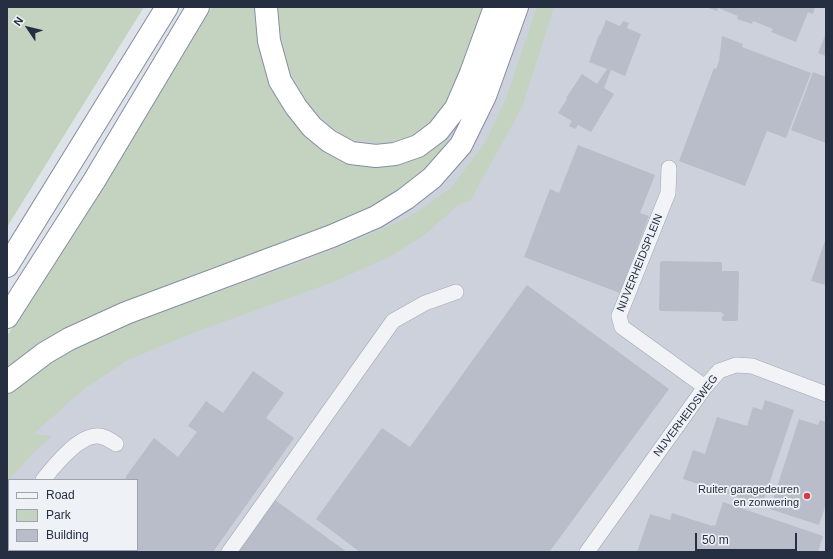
<!DOCTYPE html>
<html>
<head>
<meta charset="utf-8">
<style>
  body { margin:0 }
  #map { position:relative; width:833px; height:559px; overflow:hidden; background:#dee2e9; font-family:Arial,sans-serif }
  canvas { display:block }
  .frame { position:absolute; inset:0; border:8px solid #262e41; pointer-events:none }
  .legend { position:absolute; left:8px; top:479px; width:130px; height:72px; box-sizing:border-box; background:#eef1f6; border:1px solid #9ea3ae; margin:0; padding:5px 7px; list-style:none; font-size:12px; color:#262e41 }
  .legend li { display:flex; align-items:center; gap:8px; height:20px }
  .legend b { width:20px; border:1px solid #9ea3ae }
  .north { position:absolute; left:8px; top:8px; width:40px; height:40px; -webkit-text-stroke:3px #eef1f6; paint-order:stroke; rotate:305deg; font-size:11px; font-weight:700; line-height:16px; text-align:center; color:#262e41 }
  .north::after { content:''; display:block; margin:auto; width:14px; height:18px; background:#262e41; clip-path:polygon(50% 0,100% 100%,50% 72%,0 100%) }
  .scale { position:absolute; left:695px; top:533px; width:102px; height:18px; box-sizing:border-box; border:2px solid #262e41; border-top:0; padding-left:5px; font-size:12px; line-height:14px; white-space:nowrap; color:#262e41; -webkit-text-stroke:3px #eef1f6; paint-order:stroke }
</style>
</head>
<body>
<div id="map">
<canvas width="833" height="559"></canvas>
<div class="frame"></div>
<ul class="legend">
<li><b style="height:5px;background:#f1f3f7"></b>Road</li>
<li><b style="height:11px;background:#c3d3bf"></b>Park</li>
<li><b style="height:11px;background:#b8bdc9"></b>Building</li>
</ul>
<div class="north">N</div>
<div class="scale">50 m</div>
</div>
<script>
const ctx = document.querySelector('canvas').getContext('2d');
ctx.lineJoin = 'round';
function paint(path, color) {
  ctx.fillStyle = color;
  ctx.fill(path, 'evenodd');
}
function strokePath(path, color, width, dash) {
  ctx.strokeStyle = color;
  ctx.lineWidth = width;
  ctx.lineCap = dash ? 'butt' : 'round';
  ctx.setLineDash(dash || []);
  ctx.stroke(path);
}
function write(font, color, halo, rows, align = 'center') {
  ctx.font = font + ' Arial,sans-serif';
  ctx.lineWidth = 3.5;
  ctx.setLineDash([]);
  ctx.textBaseline = 'middle';
  ctx.strokeStyle = halo;
  ctx.fillStyle = color;
  for (const [text, x, y, turn = 0] of rows) {
    ctx.save();
    ctx.translate(x, y);
    ctx.rotate((+turn || 0) * Math.PI / 180);
    ctx.textAlign = isNaN(turn) ? turn : align;
    if (halo) ctx.strokeText(text, 0, 0);
    ctx.fillText(text, 0, 0);
    ctx.restore();
  }
}
paint(new Path2D(`
  M223 7H826V552H7V380ZM9 480H137V550H9Z`), '#ccd1db');
paint(new Path2D(`
  M7 7H144L7 227Z
  M212 7H260L271 81 348 159 455 125 447 141 426 171 372 210 7 369V336Z
  M278 7H484L455 88 434 120 411 136 383 144 349 139 332 127 312 110 289 70 278 19Z
  M537 7H554L522 107 470 201 458 205 423 236 389 257 333 282 190 334 126 361 84 389 33 434 52 436 32 454 7 482V393L51 361 126 325 302 262 371 234 409 217 451 188 485 143 506 99Z`), '#c3d3bf');
paint(new Path2D(`
  M706 7H815L813 14 808 12 796 42 771 32 773 29 753 21 752 24 737 19 738 16 718 8 717 11Z
  M606 20 620 26 623 21 629 23 627 28 641 34 625 76 611 70 604 88 614 94 591 132 578 125 575 129 569 126 572 121 558 113 567 99 566 98 582 74 597 84 607 69 589 62 599 35H600Z
  M826 33V56L818 53Z
  M722 36 743 44 742 47 811 73 786 138 767 131 745 186 679 161 714 68 716 69 719 61Z
  M813 72 826 77V143L791 130Z
  M578 145 655 175 640 213 649 216 620 293 524 257 550 189 559 193Z
  M826 238V285L811 281Z
  M662 261 721 262 722 264V271H737L739 272 738 320 736 321H722V317L724 315 721 312 661 311 659 310 660 263Z
  M527 285 669 389 550 551 552 552H360L316 519 382 428 410 447Z
  M253 371 284 393 266 418 294 438 213 552H73L75 550H137V480H125L127 475 154 438 178 457 197 432 188 426 206 401 223 413Z
  M765 400 794 410 762 505 683 479 693 450 705 454 717 417 747 426 753 407 762 410Z
  M799 419 818 425 820 420 826 422V504L819 525 770 509Z
  M275 500 347 552H238Z
  M723 502 823 536 818 552H637L650 514 670 520 672 513 712 526 713 525 715 526Z`), '#b8bdc9');
const minor = new Path2D(`
  M669 168 668 193 619 316 622 327 705 387
  M43 480C54 466 77 437 96 436 103 435 110 440 116 444
  M7 525 9 522
  M229 552 393 321 425 303 456 292
  M587 552 705 387 719 371 736 365 752 366 826 394`);
const highway = new Path2D(`
  M266 7 269 41 280 81 296 107 312 127 329 141 351 153 376 156 395 154 418 146 438 131 456 108 471 73 495 7
  M7 266 167 7
  M7 317 94 181 198 7
  M7 382 45 353 69 339 126 313 332 236 376 217 405 199 432 178 461 145 485 96 517 7`);
strokePath(minor, '#a3a8b3', 16);
strokePath(highway, '#858ea0', 24);
strokePath(minor, '#f1f3f7', 15);
strokePath(highway, '#fff', 22);
for (const [x, y, r, color] of [
  [807,496,4,"#d63b49"]
]) {
  const dot = new Path2D();
  dot.arc(x, y, r, 0, 2 * Math.PI);
  ctx.fillStyle = color;
  ctx.fill(dot);
  strokePath(dot, '#eef1f6', 1.5);
}
write('11px', '#262e41', '#eef1f6', [
  ["NIJVERHEIDSPLEIN",640,263,-68],
  ["NIJVERHEIDSWEG",686,416,-53]
]);
write('11px', '#262e41', '#eef1f6', [
  ["Ruiter garagedeuren",799,490],
  ["en zonwering",799,503]
], 'right');
</script>
</body>
</html>
